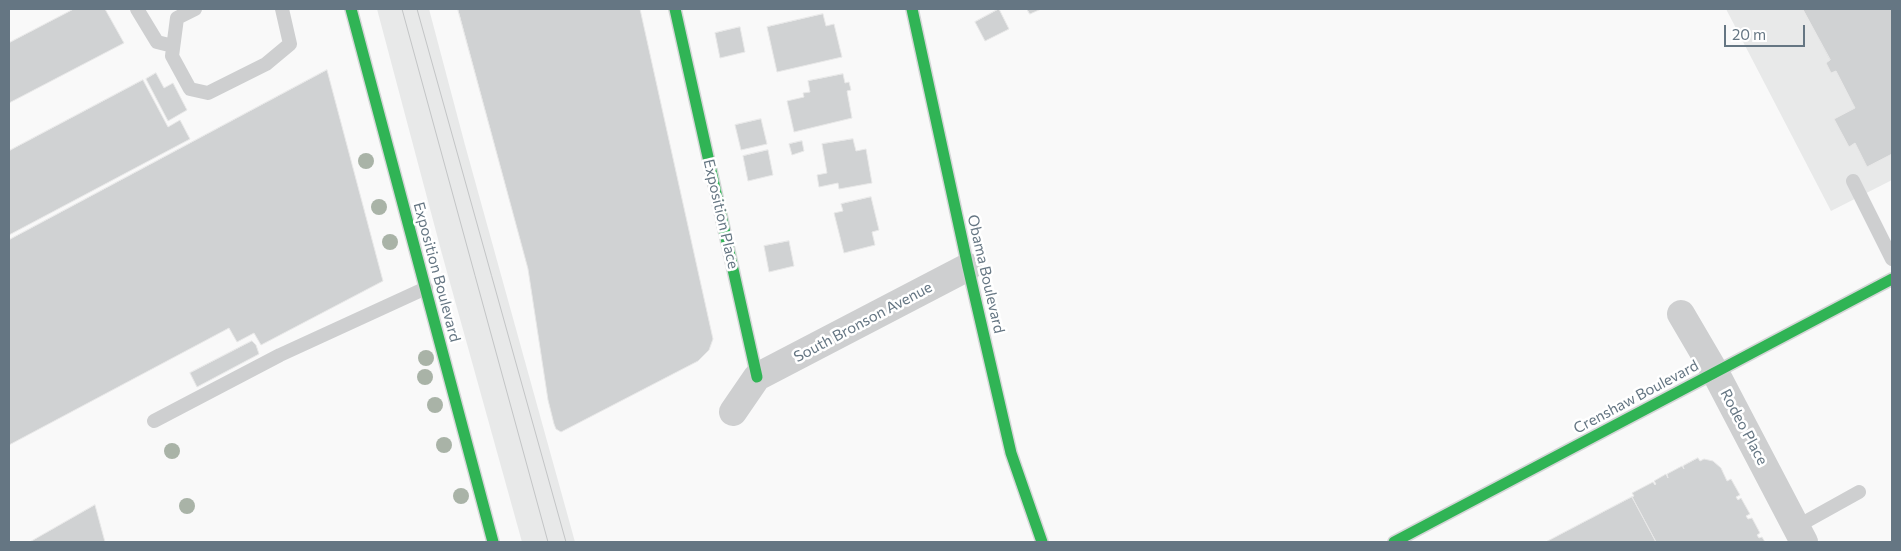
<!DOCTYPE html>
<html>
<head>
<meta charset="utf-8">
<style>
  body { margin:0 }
  #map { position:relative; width:1901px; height:551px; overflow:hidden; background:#f9f9f9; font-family:Commissioner,sans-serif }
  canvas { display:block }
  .frame { position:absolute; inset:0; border:10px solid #657683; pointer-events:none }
  .scale { position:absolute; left:1724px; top:25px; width:81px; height:22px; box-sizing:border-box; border:2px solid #657683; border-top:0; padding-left:6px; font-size:15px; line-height:18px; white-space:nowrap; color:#657683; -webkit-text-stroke:4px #fff; paint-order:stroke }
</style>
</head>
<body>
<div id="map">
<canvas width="1901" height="551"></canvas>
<div class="frame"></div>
<div class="scale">20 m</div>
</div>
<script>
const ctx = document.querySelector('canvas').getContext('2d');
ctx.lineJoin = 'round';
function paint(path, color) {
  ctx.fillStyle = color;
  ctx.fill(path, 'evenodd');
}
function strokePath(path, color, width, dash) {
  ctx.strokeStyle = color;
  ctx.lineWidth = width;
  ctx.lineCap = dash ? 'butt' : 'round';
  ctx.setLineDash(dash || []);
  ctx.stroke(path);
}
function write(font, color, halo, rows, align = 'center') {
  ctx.font = font + ' Commissioner,sans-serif';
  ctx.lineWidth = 5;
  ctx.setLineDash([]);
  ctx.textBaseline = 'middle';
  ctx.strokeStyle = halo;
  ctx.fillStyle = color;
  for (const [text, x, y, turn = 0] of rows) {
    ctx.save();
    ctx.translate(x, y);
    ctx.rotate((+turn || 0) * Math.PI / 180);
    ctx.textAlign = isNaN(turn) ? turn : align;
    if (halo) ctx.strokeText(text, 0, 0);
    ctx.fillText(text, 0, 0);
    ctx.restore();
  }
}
paint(new Path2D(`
  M377 9H429L465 145 575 542H522L442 254Z
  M1726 9H1892V180L1831 211Z`), '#e8e9e9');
const building = new Path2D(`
  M74 9H105L124 43 9 103V43Z
  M458 9H640L713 339 709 350 698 361 561 432 556 429 554 424 548 400 528 269Z
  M999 9 1009 29 985 41 975 22Z
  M1027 9H1041L1030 14Z
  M1803 9H1892V154L1867 167 1855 143 1849 147 1834 119 1855 108 1836 71 1831 73 1826 63 1830 60Z
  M823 14 826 26 834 24 842 57 777 72 767 27Z
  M740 27 745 52 720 58 715 33Z
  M327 70 383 281 261 345 254 333 237 342 229 328 9 445V240Z
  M156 73 164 88 173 83 187 110 168 121 146 79Z
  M843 74 845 83 849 82 851 90 847 91 852 118 794 132 787 101 804 97 803 93 810 92 808 81Z
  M143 80 168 127 180 120 190 139 9 235V151Z
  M761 119 767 144 741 150 735 125Z
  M853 139 856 151 866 149 872 183 839 189 838 183 819 187 817 175 827 173 822 144Z
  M802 141 804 151 792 155 789 144Z
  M768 150 773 175 748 181 743 156Z
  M871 197 879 230 872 232 875 245 844 253 834 213 843 211 841 204Z
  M789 241 794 266 769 272 764 246Z
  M252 341 256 345 259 354 197 387 190 373Z
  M1698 458 1700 461 1704 459 1713 461 1721 468 1727 481 1731 479 1740 495 1736 497 1738 500 1741 498 1750 514 1746 516 1748 519 1752 518 1760 533 1757 535 1759 538 1762 537 1765 542H1656L1632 497 1634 496 1632 493 1653 482 1655 485 1656 484 1654 481 1666 474 1668 478 1667 474 1682 466 1684 469 1683 466Z
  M1632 497 1656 542H1546Z
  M95 505 105 542H30Z`);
paint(building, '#d0d2d3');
strokePath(building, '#e8e8e8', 1);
const fast = new Path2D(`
  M351 9 493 542
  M675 9 757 377
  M912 9 968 267 1011 453 1042 542
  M1394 542 1892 279`);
strokePath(fast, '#d5d6d7', 14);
strokePath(new Path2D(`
  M137 9 157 42 173 46
  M195 9 177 18 172 56 190 89 208 93 266 64 290 44 282 9
  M1853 181 1892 259
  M154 421 280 355 426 288
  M1796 527 1859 492`), '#cecfd0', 14);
strokePath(new Path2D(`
  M1681 314 1715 372 1804 542
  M733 412 757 377 968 267`), '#cecfd0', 28);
strokePath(fast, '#30b455', 11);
strokePath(new Path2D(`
  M402 9 548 542
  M417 9 566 542`), '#c3c5c6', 1);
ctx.fillStyle = '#a9b3a7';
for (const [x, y] of [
  [366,161],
  [379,207],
  [390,242],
  [426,358],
  [425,377],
  [435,405],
  [444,445],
  [172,451],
  [461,496],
  [187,506]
]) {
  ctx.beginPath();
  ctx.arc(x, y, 8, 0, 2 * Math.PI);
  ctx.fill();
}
write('15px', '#657683', '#fff', [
  ["Exposition Place",721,214,77],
  ["Exposition Boulevard",437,272,75],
  ["Obama Boulevard",986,274,77],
  ["South Bronson Avenue",863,322,-28],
  ["Crenshaw Boulevard",1636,397,-28],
  ["Rodeo Place",1744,427,62]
]);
</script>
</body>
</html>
